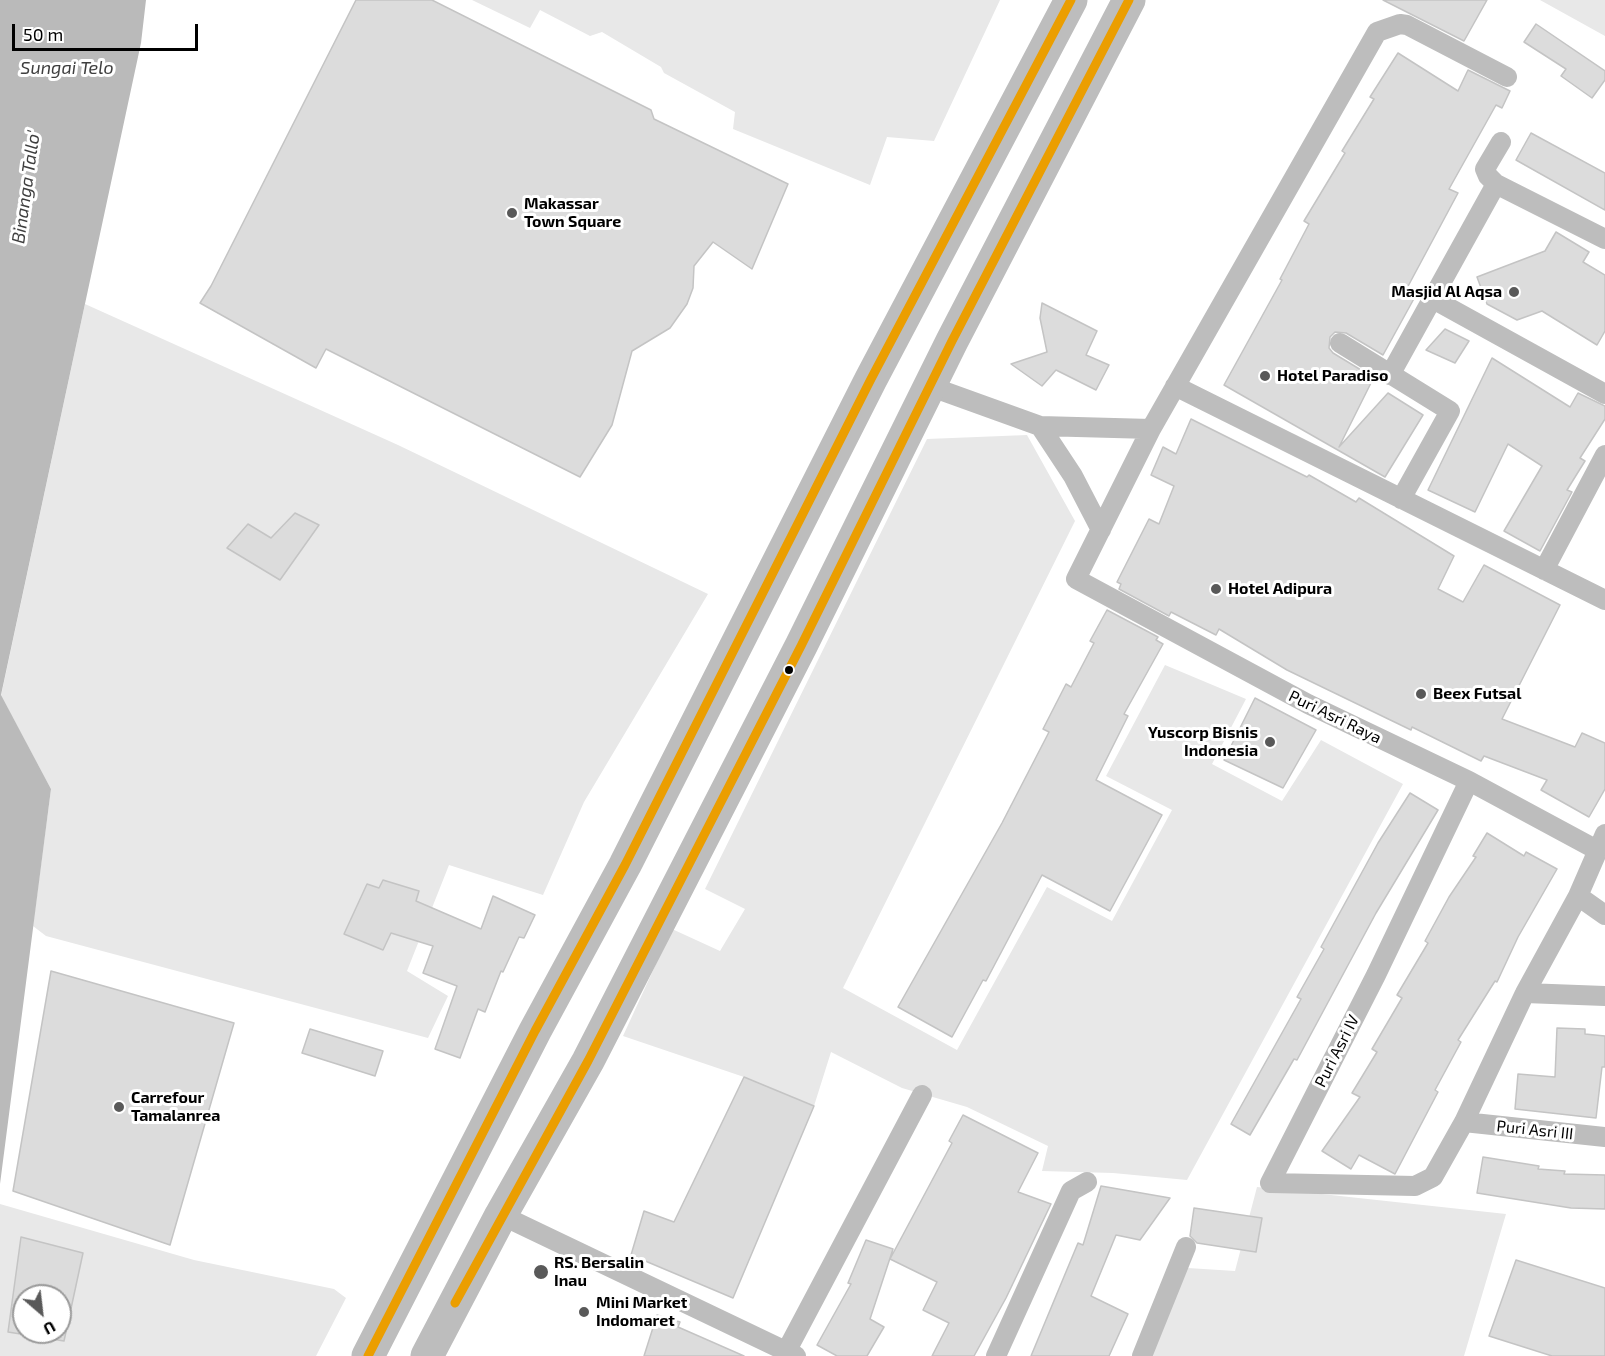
<!DOCTYPE html>
<html>
<head>
<meta charset="utf-8">
<style>
  body { margin:0 }
  #map { position:relative; width:1605px; height:1356px; overflow:hidden; background:#fff; font-family:"Exo 2",sans-serif }
  canvas { display:block }
  .north { position:absolute; left:12px; top:1284px; width:60px; height:60px; box-sizing:border-box; background:#fff; border:2px solid #999; border-radius:50%; rotate:152deg; font-size:16px; font-weight:700; line-height:24px; text-align:center; color:#000 }
  .north::after { content:''; display:block; margin:auto; width:21px; height:27px; background:#595959; clip-path:polygon(50% 0,100% 100%,50% 72%,0 100%) }
  .scale { position:absolute; left:12px; top:24px; width:186px; height:27px; box-sizing:border-box; border:3px solid #000; border-top:0; padding-left:8px; font-size:18px; line-height:21px; white-space:nowrap; color:#000; -webkit-text-stroke:4px #fff; paint-order:stroke }
</style>
</head>
<body>
<div id="map">
<canvas width="1605" height="1356"></canvas>
<div class="north">U</div>
<div class="scale">50 m</div>
</div>
<script>
const ctx = document.querySelector('canvas').getContext('2d');
ctx.lineJoin = 'round';
function paint(path, color) {
  ctx.fillStyle = color;
  ctx.fill(path, 'evenodd');
}
function strokePath(path, color, width, dash) {
  ctx.strokeStyle = color;
  ctx.lineWidth = width;
  ctx.lineCap = dash ? 'butt' : 'round';
  ctx.setLineDash(dash || []);
  ctx.stroke(path);
}
function write(font, color, halo, rows, align = 'center') {
  ctx.font = font + ' "Exo 2",sans-serif';
  ctx.lineWidth = 6;
  ctx.setLineDash([]);
  ctx.textBaseline = 'middle';
  ctx.strokeStyle = halo;
  ctx.fillStyle = color;
  for (const [text, x, y, turn = 0] of rows) {
    ctx.save();
    ctx.translate(x, y);
    ctx.rotate((+turn || 0) * Math.PI / 180);
    ctx.textAlign = isNaN(turn) ? turn : align;
    if (halo) ctx.strokeText(text, 0, 0);
    ctx.fillText(text, 0, 0);
    ctx.restore();
  }
}
paint(new Path2D(`
  M472 0H1000L934 141 887 137 870 185 733 129 735 112 664 73 661 67 602 32 590 36 540 10 530 28Z
  M1540 0H1605V36Z
  M85 304 398 445 708 594 584 802 543 895 449 865 407 971 448 996 428 1038 46 936 33 926 51 789 1 696Z
  M1027 435 1075 521 843 988 957 1050 1047 887 1112 921 1172 810 1106 776 1165 665 1246 699 1212 764 1282 801 1321 740 1403 784 1187 1180 1113 1173 1042 1171 1048 1146 967 1107 902 1088 831 1052 814 1106 744 1077 623 1036 672 929 720 951 745 909 705 889 927 439Z
  M1257 1187 1506 1214 1464 1356H1137L1172 1267 1235 1271Z
  M0 1204 194 1260 334 1289 346 1298 316 1356H0ZM24 1296H60V1332H24Z`), '#e8e8e8');
paint(new Path2D(`
  M0 0H146L141 43 1 695 51 789 0 1184Z`), '#bababa');
const building = new Path2D(`
  M356 0H432L651 110 654 119 788 184 752 269 713 242 694 266 693 288 687 304 670 328 632 351 612 425 580 477 326 349 316 368 200 303 211 286Z
  M1383 0H1487L1464 41Z
  M1536 24 1605 71V80L1592 98 1561 76 1566 69 1524 42Z
  M1398 53 1458 91 1468 70 1510 91 1502 108 1496 105 1449 189 1458 193 1406 290 1416 295 1383 355 1346 333 1335 332 1330 337 1329 348 1333 353 1371 376 1368 382 1371 383 1339 447 1388 393 1423 415 1385 477 1224 385 1282 280 1280 279 1309 224 1304 221 1345 153 1342 151 1374 99 1370 97Z
  M1531 133 1605 173V210L1516 160Z
  M1556 232 1589 252 1583 262 1605 275V331L1597 345 1542 311 1517 320 1487 304 1477 277 1545 251Z
  M1042 303 1097 331 1086 355 1109 365 1096 390 1056 370 1042 386 1011 364 1047 352 1040 318Z
  M1445 329 1469 341 1455 363 1426 350Z
  M1492 358 1570 407 1578 393 1605 406V419L1580 458 1585 461 1567 490 1572 492 1540 551 1504 531 1542 466 1508 444 1475 512 1428 490Z
  M1191 419 1307 477 1309 475 1356 502 1359 498 1454 556 1438 589 1463 602 1484 565 1560 605 1502 719 1575 747 1582 733 1605 743V789L1589 817 1541 790 1547 780 1484 756 1481 761 1412 727 1411 730 1287 670 1219 629 1216 635 1171 612 1169 616 1119 589 1121 584 1117 582 1149 519 1159 524 1174 486 1151 475 1163 447 1176 454Z
  M295 513 319 525 280 580 227 548 248 524 271 538Z
  M1107 610 1158 637 1156 640 1163 644 1124 714 1128 716 1096 780 1162 815 1110 911 1042 875 986 981 983 980 952 1037 898 1007 1002 823 1049 732 1043 729 1066 684 1071 687 1094 643 1090 641Z
  M1255 698 1316 730 1283 788 1224 760Z
  M1410 793 1438 810 1376 913 1297 1060 1294 1059 1250 1135 1231 1124 1301 999 1297 997 1324 949 1321 947 1378 843Z
  M1487 833 1524 856 1526 852 1557 869 1518 937 1497 982 1495 981 1458 1040 1461 1042 1435 1090 1438 1092 1395 1174 1359 1155 1351 1169 1322 1151 1360 1097 1352 1093 1377 1052 1372 1049 1402 998 1397 995 1428 943 1425 941 1449 897 1476 857 1473 856Z
  M383 880 419 891 416 901 481 929 493 896 535 915 524 938 519 937 503 972 501 971 485 1012 478 1009 460 1058 435 1049 457 986 423 973 433 946 391 933 383 950 344 934 367 884 379 888Z
  M51 971 234 1023 170 1245 13 1191Z
  M1557 1028 1585 1029V1034L1605 1036V1067H1602L1596 1118 1515 1109 1518 1074 1555 1077Z
  M310 1029 383 1051 375 1076 302 1053Z
  M744 1077 814 1106 733 1298 631 1255 644 1211 674 1222Z
  M963 1115 1038 1153 1018 1192 1051 1204 1006 1298 974 1356H932L949 1323 923 1310 937 1282 890 1259 952 1143 949 1141Z
  M1483 1157 1539 1166 1538 1169 1565 1171 1564 1174 1605 1175V1209L1571 1208 1477 1193Z
  M1101 1186 1170 1198 1140 1240 1116 1235 1091 1296 1128 1314 1109 1356H1031L1078 1243 1083 1245Z
  M1194 1208 1262 1218 1256 1252 1197 1243 1190 1236Z
  M21 1237 83 1253 64 1341 8 1332ZM24 1296H60V1332H24Z
  M866 1240 893 1249 870 1319 884 1327 867 1356H837L817 1345 851 1284 848 1283Z
  M1516 1260 1605 1288V1356H1552L1489 1336Z
  M657 1315 680 1322 678 1327 744 1356H644Z`);
paint(building, '#dcdcdc');
strokePath(building, '#c4c4c4', 1.5);
strokePath(new Path2D(`
  M1507 77 1407 25 1400 24 1377 32 1151 429 1076 579 1308 704 1469 781 1597 850
  M1496 184 1605 239
  M1433 299 1605 394
  M1340 343 1450 411 1401 499
  M1390 375 1496 184 1488 176 1485 169 1501 142
  M929 386 1040 426 1151 429
  M1175 386 1605 600
  M1040 426 1073 476 1101 530
  M1544 570 1605 455
  M1469 781 1376 975 1270 1183 1415 1186 1433 1177 1464 1122 1525 993 1578 896 1605 834
  M1578 896 1605 915
  M1525 993 1605 996
  M1464 1122 1605 1137
  M501 1215 796 1356
  M787 1350 922 1095
  M996 1356 1071 1191 1087 1182
  M1142 1356 1186 1247`), '#bdbdbd', 20);
strokePath(new Path2D(`
  M368 1356 535 1031 625 865 871 379 1071 0
  M427 1356 501 1215 588 1061 801 646 952 341 1129 0`), '#bdbdbd', 33);
strokePath(new Path2D(`
  M455 1303 588 1061 801 646 952 341 1129 0
  M368 1356 535 1031 625 865 871 379 1071 0`), '#eb9e00', 9);
for (const [x, y, r, color] of [
  [512,213,6,"#595959"],
  [1514,292,6,"#595959"],
  [1265,376,6,"#595959"],
  [1216,589,6,"#595959"],
  [789,670,5,"#000"],
  [1421,694,6,"#595959"],
  [1270,742,6,"#595959"],
  [119,1107,6,"#595959"],
  [541,1272,8,"#595959"],
  [584,1312,6,"#595959"]
]) {
  const dot = new Path2D();
  dot.arc(x, y, r, 0, 2 * Math.PI);
  ctx.fillStyle = color;
  ctx.fill(dot);
  strokePath(dot, '#fff', 2);
}
write('bold 16px', '#000', '#fff', [
  ["Makassar",524,204],
  ["Town Square",524,222],
  ["Masjid Al Aqsa",1502,292,"right"],
  ["Hotel Paradiso",1277,376],
  ["Hotel Adipura",1228,589],
  ["Beex Futsal",1433,694],
  ["Yuscorp Bisnis",1258,733,"right"],
  ["Indonesia",1258,751,"right"],
  ["Carrefour",131,1098],
  ["Tamalanrea",131,1116],
  ["RS. Bersalin",554,1263],
  ["Inau",554,1281],
  ["Mini Market",596,1303],
  ["Indomaret",596,1321]
], 'left');
write('16px', '#000', '#fff', [
  ["Puri Asri Raya",1335,717,26],
  ["Puri Asri IV",1337,1051,-63],
  ["Puri Asri III",1535,1130,6]
]);
write('italic 18px', '#3e3e3e', '#fff', [
  ["Sungai Telo",67,68],
  ["Binanga Tallo'",26,187,-82]
]);
</script>
</body>
</html>
